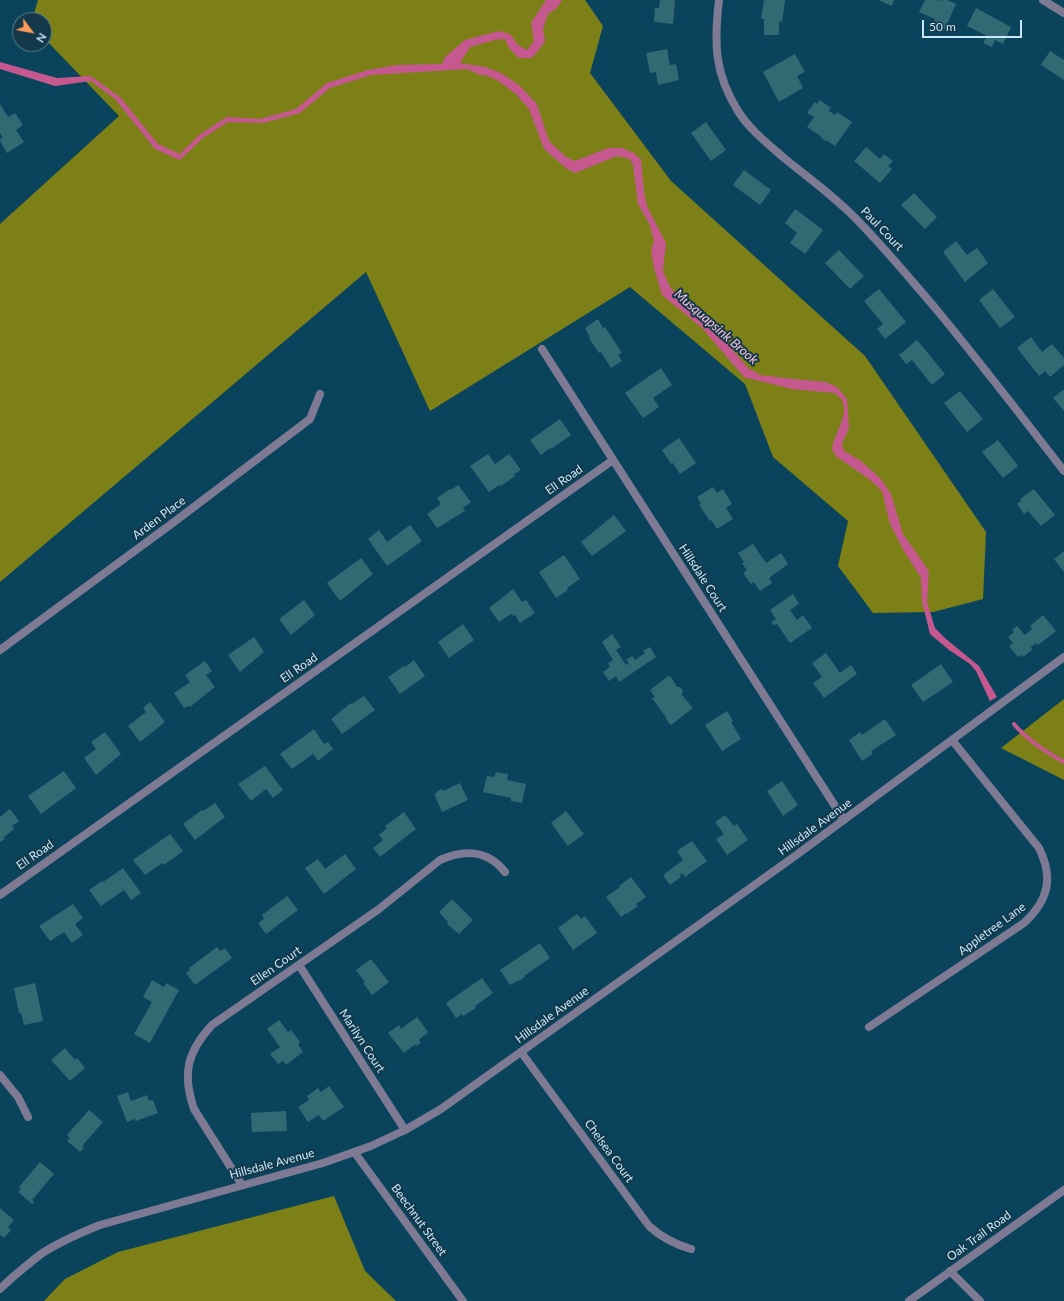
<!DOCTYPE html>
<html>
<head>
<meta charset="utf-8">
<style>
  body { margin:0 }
  #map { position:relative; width:1064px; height:1301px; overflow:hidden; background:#0a445c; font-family:Lato,sans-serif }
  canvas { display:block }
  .north { position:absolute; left:12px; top:12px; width:40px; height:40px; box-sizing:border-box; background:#13384a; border:1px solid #5b7f91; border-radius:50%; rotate:122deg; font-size:11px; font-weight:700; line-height:16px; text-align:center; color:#c7e9fb }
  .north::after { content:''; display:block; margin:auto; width:14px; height:18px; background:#ff9b5b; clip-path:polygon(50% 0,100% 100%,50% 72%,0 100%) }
  .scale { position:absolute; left:922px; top:20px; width:100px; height:18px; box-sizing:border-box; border:2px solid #c7e9fb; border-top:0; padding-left:5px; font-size:12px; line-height:14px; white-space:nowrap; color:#c7e9fb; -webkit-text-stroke:3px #13384a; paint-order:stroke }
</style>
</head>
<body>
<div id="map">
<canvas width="1064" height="1301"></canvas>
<div class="north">N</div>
<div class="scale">50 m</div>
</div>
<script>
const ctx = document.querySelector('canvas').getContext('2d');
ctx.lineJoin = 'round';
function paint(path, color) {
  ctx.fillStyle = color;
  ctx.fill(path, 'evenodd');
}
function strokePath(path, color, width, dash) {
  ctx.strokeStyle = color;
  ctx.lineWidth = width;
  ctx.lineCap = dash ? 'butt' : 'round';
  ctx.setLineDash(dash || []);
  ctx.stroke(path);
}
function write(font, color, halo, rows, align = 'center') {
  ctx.font = font + ' Lato,sans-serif';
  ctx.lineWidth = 4;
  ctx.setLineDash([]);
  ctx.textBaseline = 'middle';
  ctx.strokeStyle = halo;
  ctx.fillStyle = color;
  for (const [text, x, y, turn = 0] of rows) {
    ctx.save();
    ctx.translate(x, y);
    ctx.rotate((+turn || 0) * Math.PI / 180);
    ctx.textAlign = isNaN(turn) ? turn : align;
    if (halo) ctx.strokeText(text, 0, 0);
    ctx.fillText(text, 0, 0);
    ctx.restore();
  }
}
paint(new Path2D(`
  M38 0H585L603 26 590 73 671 181 865 356 986 532 983 599 933 612 873 613 838 566 848 521 773 457 745 384 630 287 430 411 366 272 0 582V224L119 116 44 38V20H32Z
  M1064 699V780L1001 748Z
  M334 1196 365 1271 396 1301H44L65 1279 118 1252Z`), '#7d8016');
paint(new Path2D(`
  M546 0H562L557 8 548 14 543 29 545 42 532 58H519L509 48 505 39 494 40 470 47 460 63 485 67 501 73 519 85 537 104 549 141 566 157 575 161 608 148H622L634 153 641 160 644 192 647 206 666 243 663 271 670 287 684 303 709 322 748 368 760 375 793 379 826 382 837 387 847 399 849 428 842 444 844 451 861 461 881 479 891 494 903 534 929 571 927 602 935 628 946 639 979 666 997 697 990 701 976 671 970 664 949 650 930 634 922 601 921 578 904 551 890 524 882 491 869 479 837 457 832 450C833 434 850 416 842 400 840 398 837 395 835 393L792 389 744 377 702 328 662 295 654 268 651 250 654 241 649 223 638 204 633 165 630 159 617 156 575 173 566 168 544 149 529 109 516 94 497 80 485 75H480L467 69 371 75 330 88 300 113 263 123 228 122 203 138 180 160 155 149 115 99 91 81 55 86 0 69V62L57 78 91 76 121 98 158 144 180 154 199 135 227 117 260 119 296 109 327 83 368 70 397 65 442 64 445 57 465 40 499 31 510 34 518 45 527 50 534 41 531 23Z`), '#c5598f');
strokePath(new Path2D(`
  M1014 724C1027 740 1046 752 1064 762`), '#c5598f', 4);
paint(new Path2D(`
  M660 0H675L673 24 654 22 655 8H659Z
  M764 0H785L782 22 779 21V35H764V19H761Z
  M878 0H894L892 6Z
  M925 0H939L942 1V0H947L956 4 944 31 932 25 935 19 919 12Z
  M976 8 1011 27 1003 44 995 40 992 47 983 43 987 36 967 26Z
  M667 49 670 65 676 64 679 80 658 85 656 72 650 73 646 53Z
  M1050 51 1064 60V80L1041 65Z
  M795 54 805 72 797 76 803 88 779 102 763 72Z
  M820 100 831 108 829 111 835 115 837 112 852 122 835 146 826 140 825 141 821 138 822 137 807 127 814 117 807 113 815 102 817 104Z
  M0 104 8 117 15 113 23 125 16 130 24 142 7 153 0 141V139L3 138 0 133Z
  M706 122 726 150 711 161 691 133Z
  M866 147 880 159 884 154 893 161 888 166 892 169 880 183 854 161Z
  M744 170 771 190 760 205 733 185Z
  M914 193 937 217 925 229 901 205Z
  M795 209 823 230 805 254 790 243 797 233 785 223Z
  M956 241 967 255 977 248 988 263 965 282 943 252Z
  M839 250 864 276 850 289 825 263Z
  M879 289 906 322 885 339 877 329 883 324 864 301Z
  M993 289 1015 317 1000 328 979 300Z
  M598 319 603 328 605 327 622 353 618 355 622 361 611 368 601 352 599 353 589 338 590 337 585 328Z
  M1031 337 1042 352 1052 344 1064 358V365L1050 377 1045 371 1039 376 1017 348Z
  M917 340 945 374 932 385 912 360 906 364 899 355Z
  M661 368 672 385 653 398 659 407 643 418 625 393Z
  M1064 389V411L1053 398Z
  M960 391 983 419 967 432 944 403Z
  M560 419 571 435 551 449 550 448 541 455 530 440Z
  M679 438 696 463 680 474 673 463 671 464 662 450Z
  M998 440 1018 466 1003 478 982 452Z
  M488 454 495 464 509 454 521 470 514 474 515 476 501 486 499 485 489 492 470 466Z
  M458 485 471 502 463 508 465 511 437 528 427 514 441 504 437 498 450 489 451 490Z
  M713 487 717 493 723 489 732 504 726 508 733 519 717 529 711 520 710 521 699 505 701 504 697 497Z
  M1034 489 1055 515 1041 526 1028 511 1024 514 1017 504 1021 501 1020 499Z
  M614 515 626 531 592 556 581 542Z
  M410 525 422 541 387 566 368 539 379 530 387 542Z
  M753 544 766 563 781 553 788 564 769 578 772 583 760 591 754 582 751 584 743 573 747 570 742 564 744 562 738 553Z
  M1064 551V572L1054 559Z
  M564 555 580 579 567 588 568 590 556 598 539 572Z
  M361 558 373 574 340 601 327 583Z
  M513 589 522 602 526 600 535 613 520 623 515 615 513 616 511 614 499 622 489 608Z
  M793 594 799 604 790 610 797 620 803 615 812 628 790 643 777 624 774 625 771 622 776 619 770 610Z
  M304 600 315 615 291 635 279 619Z
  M1043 615 1056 631 1038 645 1036 643 1031 647 1032 650 1023 657 1021 655 1018 657 1009 646 1013 643 1008 637 1014 632 1012 630 1017 626 1025 635 1032 629 1030 626Z
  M463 624 474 640 449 658 438 642Z
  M612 634 621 647 616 650 626 665 629 663 626 660 632 656 635 660 645 653 643 651 650 647 656 657 619 682 616 676 609 681 603 672 610 667 608 663 613 660 602 642Z
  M254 637 264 652 240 672 228 655Z
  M826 653 840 673 851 665 857 674 824 698 813 683 822 677 812 663Z
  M414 660 425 676 400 694 388 677 404 666 405 667Z
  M205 661 212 671 206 675 215 687 190 707 188 706 184 708 174 693 190 682 185 675Z
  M941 664 953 682 923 702 911 685Z
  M668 676 671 677 677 687H680L683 690 682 695 693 708 671 725 668 722 665 716 652 698 655 697 650 690Z
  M364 696 375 710 342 734 331 719 351 703 352 704Z
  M150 702 165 722 140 742 128 726 146 712 143 708Z
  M727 711 733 721 731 722 741 739 722 751 705 725Z
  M885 719 896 735 871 751 873 754 862 761 849 740 860 732 862 735Z
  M314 729 324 744 328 742 333 749 318 761 313 754 292 769 280 754Z
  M105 732 121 754 96 775 84 758 96 749 91 742Z
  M265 766 283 790 273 798 266 789 251 801 238 784Z
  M64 771 76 788 41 814 28 796Z
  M496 772 508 774 507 780 526 784 522 803 511 801V798L483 792 487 776 494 777Z
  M782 781 798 805 783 816 767 791Z
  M460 783 468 800 442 812 434 794 437 793 436 792 442 789 443 791Z
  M215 803 225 817 195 840 183 824 202 810 203 811Z
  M10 809 19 821 12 826 14 829 3 838 5 839 0 842V817Z
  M566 811 584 834 568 846 551 823Z
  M404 812 416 829 380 857 373 848 383 840 379 835 387 828 385 826Z
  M725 815 734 826 737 824 748 840 727 855 716 839 724 834 715 822Z
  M170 834 183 851 164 865 162 863 145 875 133 860Z
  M692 841 707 861 685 877 682 873 680 875 681 877 670 885 663 875 683 860 677 851Z
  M345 854 356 869 324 894 305 868 318 859 325 869Z
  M123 868 141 893 131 900 124 890 101 906 89 890 102 881 103 882Z
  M631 877 646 897 636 904 638 906 627 914 626 913 621 917 606 897 620 887 619 886Z
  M287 896 298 910 266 934 258 923 264 919 262 915Z
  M452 899 473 920 459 934 447 924 448 922 439 912Z
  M73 904 83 918 75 924 83 935 72 943 64 932 50 941 39 926Z
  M577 914 581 919 585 916 597 933 573 950 558 928Z
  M540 943 550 958 524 976 525 977 519 981V980L510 985 500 970Z
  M217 947 220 951 225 948 232 958 195 985 186 973 190 970 189 968Z
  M371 959 389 982 372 995 363 983 365 982 356 970Z
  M482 978 493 993 475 1006 476 1008 463 1016 462 1014 456 1018 446 1003Z
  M152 980 164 987 166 983 179 990 150 1043 134 1034 152 1002 143 997Z
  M35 983 43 1021 24 1025 21 1013H19L14 988Z
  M417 1017 428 1032 419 1040 421 1043 416 1046 415 1044 404 1053 388 1033 399 1025 401 1029Z
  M279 1020 288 1032 291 1030 300 1042 298 1044 303 1052 286 1065 283 1061 278 1064 270 1054 280 1047 267 1029Z
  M65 1048 75 1060 77 1058 85 1068 70 1081 51 1060Z
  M329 1086 344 1107 323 1121 319 1115 308 1122 298 1107 309 1100 307 1096 318 1088 321 1092Z
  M128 1092 131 1101 147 1095 149 1101 153 1100 158 1113 136 1121 135 1119 127 1122 117 1096Z
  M89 1110 103 1122 82 1146 84 1148 80 1152 67 1141 70 1138 67 1135Z
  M286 1111 287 1131 252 1132 251 1113Z
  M40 1162 54 1174 32 1200 34 1202 32 1204 18 1192 21 1188 19 1187Z
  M0 1208 14 1220 8 1227 11 1230 4 1238 1 1235 0 1236Z`), '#326973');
strokePath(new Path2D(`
  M719 0C714 42 714 73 738 111 749 129 768 144 784 158 811 180 839 200 862 225 888 252 912 281 936 309 980 362 1022 417 1064 471
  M1043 0 1064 13
  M542 349 844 820
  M0 650 174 522 310 419 320 394
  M0 895 613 460
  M299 965 405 1130
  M869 1027 1024 923C1048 901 1054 878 1039 848L952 740
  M521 1052 649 1226C662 1238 674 1244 691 1249
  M0 1075 18 1097 28 1117
  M355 1153 463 1301
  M242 1185 194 1109C182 1074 187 1052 212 1025L379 909 440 860C464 849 488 850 505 872
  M950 1271 980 1301
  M909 1301 1064 1190`), '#7e7a94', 8);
strokePath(new Path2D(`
  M0 1289C13 1276 27 1265 41 1254 59 1242 80 1233 100 1225L323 1163 371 1146 405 1130 441 1109 795 856 1064 657`), '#7e7a94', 8);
write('12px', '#c7e9fb', '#13384a', [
  ["Paul Court",882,229,46],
  ["Ell Road",564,480,-35],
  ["Arden Place",159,518,-37],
  ["Hillsdale Court",703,578,57],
  ["Ell Road",299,668,-35],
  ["Hillsdale Avenue",815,827,-36],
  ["Ell Road",35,855,-35],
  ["Appletree Lane",992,929,-36],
  ["Ellen Court",276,966,-35],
  ["Hillsdale Avenue",552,1015,-36],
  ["Marilyn Court",362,1041,57],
  ["Chelsea Court",609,1151,54],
  ["Hillsdale Avenue",272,1164,-15],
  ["Beechnut Street",419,1220,54],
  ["Oak Trail Road",979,1236,-36]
]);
write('italic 13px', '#fbc2da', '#13384a', [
  ["Musquapsink Brook",716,327,41]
]);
</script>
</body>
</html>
